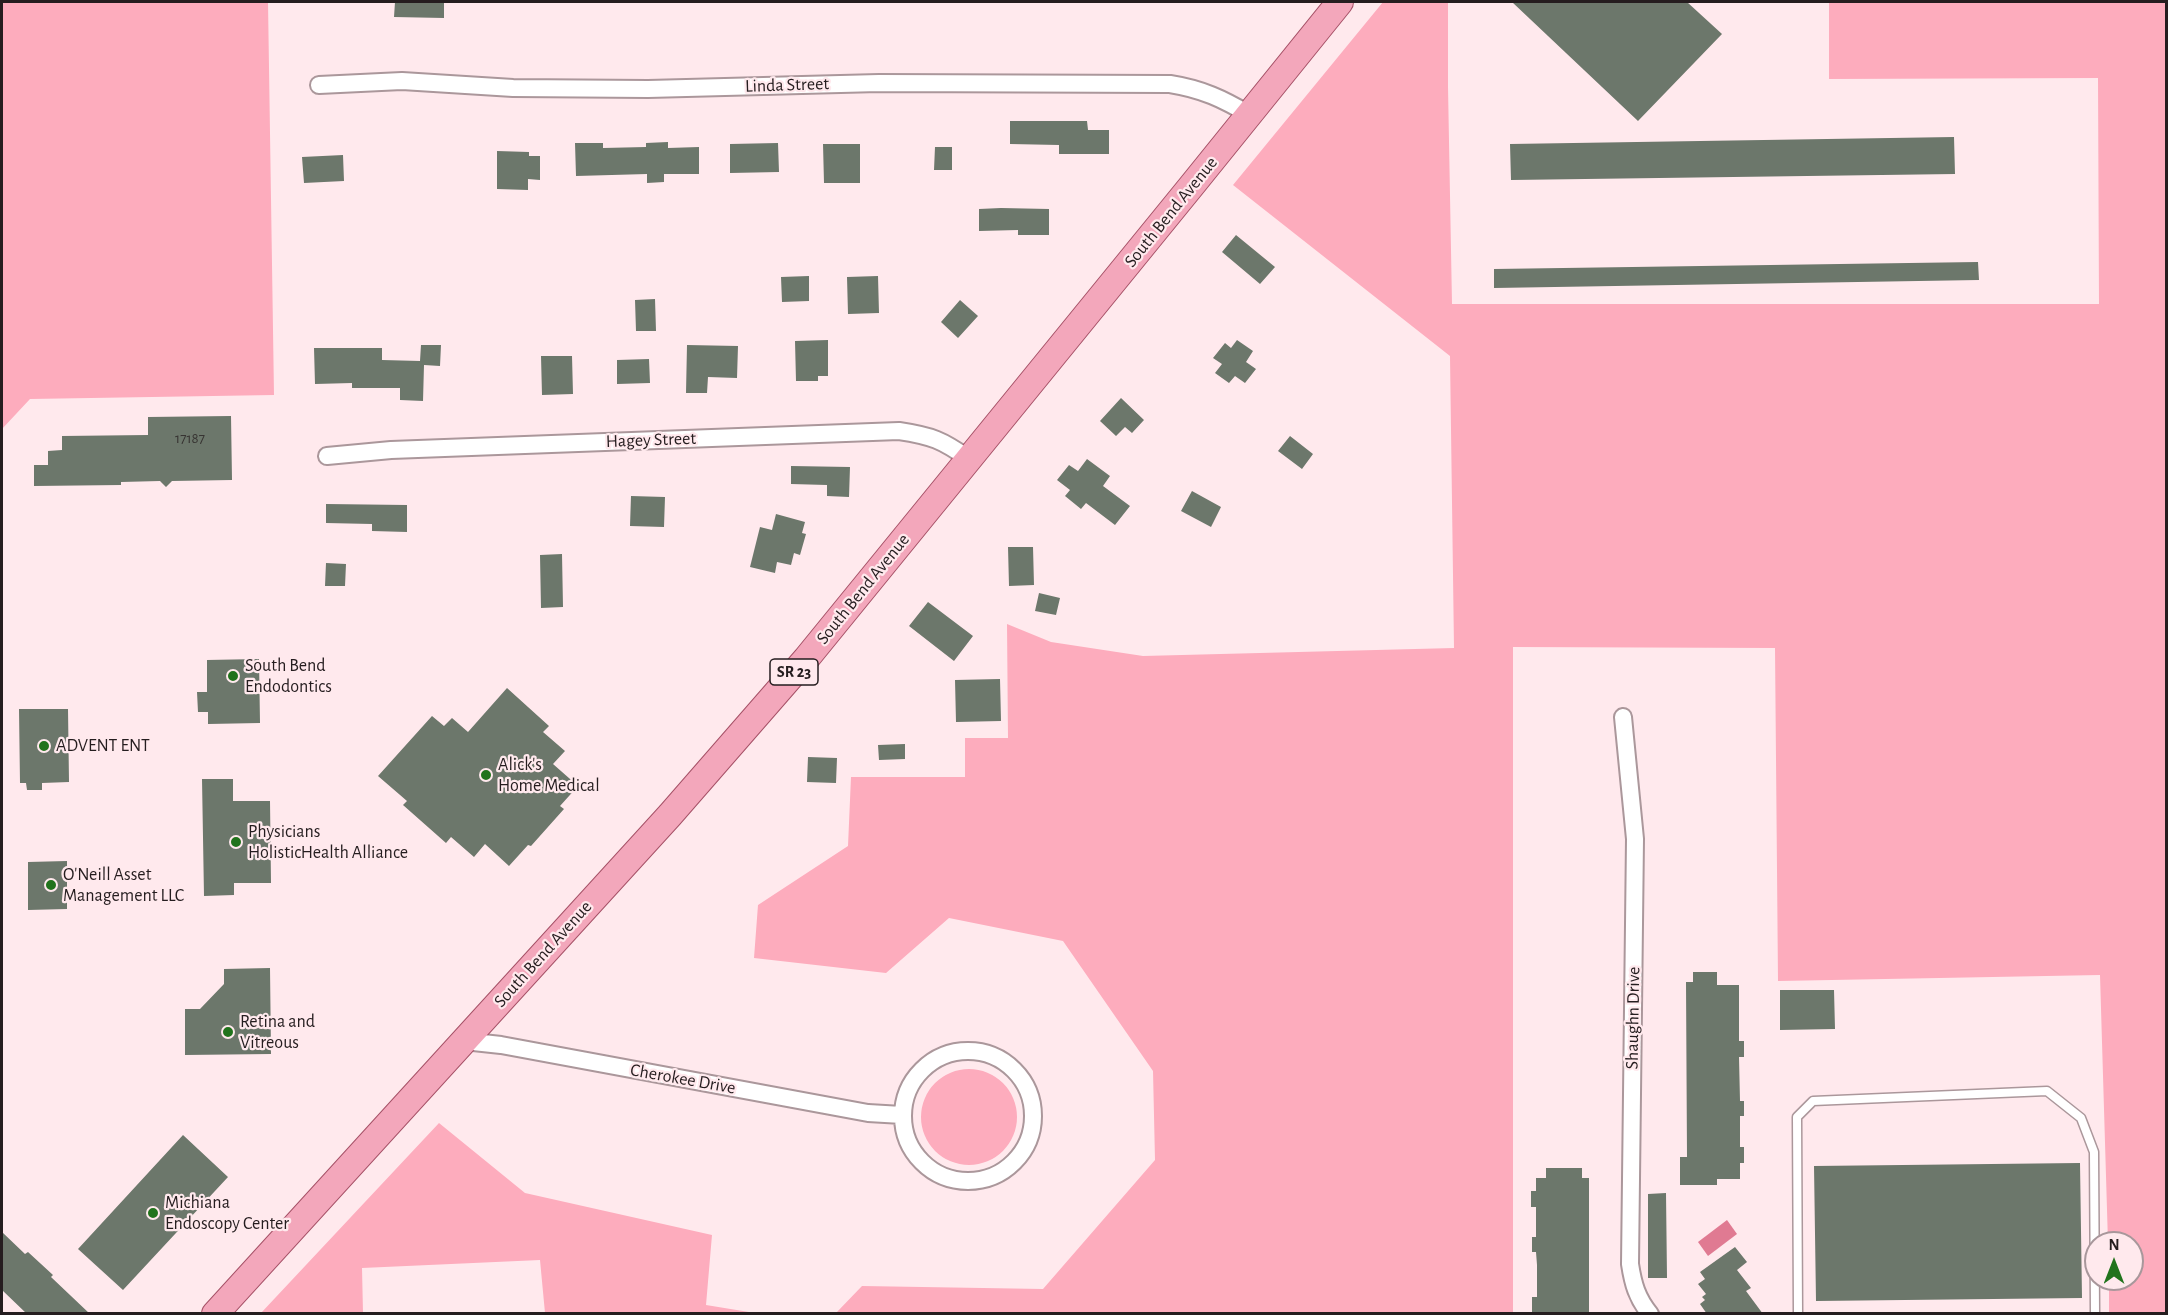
<!DOCTYPE html>
<html>
<head>
<meta charset="utf-8">
<style>
  body { margin:0 }
  #map { position:relative; width:2168px; height:1315px; overflow:hidden; background:#ffe9ed; font-family:"Alegreya Sans",sans-serif }
  canvas { display:block }
  .frame { position:absolute; inset:0; border:3px solid #251d1f; pointer-events:none }
  .north { position:absolute; left:2084px; top:1231px; width:60px; height:60px; box-sizing:border-box; background:#ffe9ed; border:2px solid #a8979b; border-radius:50%; rotate:0deg; font-size:16px; font-weight:700; line-height:24px; text-align:center; color:#251d1f }
  .north::after { content:''; display:block; margin:auto; width:21px; height:27px; background:#21731c; clip-path:polygon(50% 0,100% 100%,50% 72%,0 100%) }
</style>
</head>
<body>
<div id="map">
<canvas width="2168" height="1315"></canvas>
<div class="frame"></div>
<div class="north">N</div>
</div>
<script>
const ctx = document.querySelector('canvas').getContext('2d');
ctx.lineJoin = 'round';
function paint(path, color) {
  ctx.fillStyle = color;
  ctx.fill(path, 'evenodd');
}
function strokePath(path, color, width, dash) {
  ctx.strokeStyle = color;
  ctx.lineWidth = width;
  ctx.lineCap = dash ? 'butt' : 'round';
  ctx.setLineDash(dash || []);
  ctx.stroke(path);
}
function write(font, color, halo, rows, align = 'center') {
  ctx.font = font + ' "Alegreya Sans",sans-serif';
  ctx.lineWidth = 4.5;
  ctx.setLineDash([]);
  ctx.textBaseline = 'middle';
  ctx.strokeStyle = halo;
  ctx.fillStyle = color;
  for (const [text, x, y, turn = 0] of rows) {
    ctx.save();
    ctx.translate(x, y);
    ctx.rotate((+turn || 0) * Math.PI / 180);
    ctx.textAlign = isNaN(turn) ? turn : align;
    if (halo) ctx.strokeText(text, 0, 0);
    ctx.fillText(text, 0, 0);
    ctx.restore();
  }
}
paint(new Path2D(`
  M2 2H268L274 395 30 399 2 429Z
  M1383 2H1448V87L1452 304H2099L2098 78 1829 79V2H2166V1313H2109V1279H2132V1243H2108L2100 975 1778 981 1775 648 1513 647V1313H836L862 1286 1043 1289 1155 1160 1153 1071 1063 941 949 918 886 973 754 958 758 905 848 846 851 777H965V738H1008L1007 624 1051 642 1143 656 1454 648 1450 356 1233 185Z
  M921 1117a48 48 0 1 1 96 0a48 48 0 1 1-96 0Z
  M439 1123 525 1193 712 1235 706 1305 755 1313H545L540 1260 362 1268 363 1313H261Z`), '#fdacbd');
paint(new Path2D(`
  M1727 1220 1737 1234 1708 1256 1698 1242Z`), '#e07a92');
paint(new Path2D(`
  M395 2H444V18L394 17Z
  M1512 2H1687L1722 34 1638 121Z
  M1010 121H1087L1088 130H1109V154H1059V145L1010 144Z
  M1954 137 1955 174 1511 180 1510 144Z
  M668 142V148L699 147V174H664V182L647 183V174L576 176 575 143H603V148L646 147V143Z
  M778 143 779 172 730 173V144Z
  M823 144H860V183H824Z
  M935 147H952V170H934Z
  M497 151 529 152V156H540V180L528 179V190L497 189Z
  M343 155 344 181 304 183 302 157Z
  M1001 208 1049 209V235H1018V230L979 231V209Z
  M1236 235 1275 267 1260 284 1222 252Z
  M1978 262 1979 280 1494 288V269Z
  M809 276V301L782 302 781 277Z
  M878 276 879 313 848 314 847 277Z
  M655 299 656 331H636L635 300Z
  M960 300 978 316 958 338 941 322Z
  M828 340V376H818V381H796L795 341Z
  M1237 340 1253 351 1246 362 1256 369 1245 383 1235 376 1229 383 1215 373 1222 364 1213 358 1225 343 1231 348Z
  M421 345H441L440 366 424 365 423 401 400 400V388H352V383L315 384 314 348H382V360L420 361Z
  M687 345 738 346 737 378 708 377 707 393H686Z
  M541 356H572L573 394 542 395Z
  M649 359 650 383 617 384V360Z
  M1121 398 1144 420 1132 433 1125 427 1116 436 1100 421Z
  M231 416 232 480 172 481 166 487 160 481 121 482V485L34 486V465H48V451L62 450V436L148 435V417Z
  M1290 436 1313 454 1302 469 1278 451Z
  M1087 459 1110 476 1103 486 1130 506 1115 525 1086 503 1081 509 1065 496 1070 490 1057 480 1069 465 1078 471Z
  M791 466 850 467 849 497 827 496V485L791 484Z
  M1192 491 1221 507 1211 527 1181 511Z
  M631 496 665 497 664 527 630 526Z
  M326 504 407 505V532L372 531V524L326 523Z
  M776 514 805 522 802 533 806 534 800 555 794 553 791 565 777 562 775 573 750 567 760 527 772 530Z
  M1008 547H1033L1034 585 1009 586Z
  M562 554 563 607 541 608 540 555Z
  M326 563 346 564 345 586H325Z
  M1039 593 1060 598 1056 615 1035 611Z
  M928 602 973 636 954 661 909 626Z
  M259 659 260 723 208 724V712H198L197 692H207V660Z
  M1000 679 1001 721 956 722 955 680Z
  M507 688 549 726 543 732 565 751 553 764 578 786 560 806 564 809 531 846 528 845 509 866 485 844 474 857 451 837 446 843 403 805 407 801 378 776 432 716 444 726 452 718 468 732Z
  M19 709H68L69 782 42 783V790H27L26 783H20Z
  M905 744V759L879 760 878 745Z
  M808 757 837 758 836 783 807 782Z
  M202 779H233V801H270L271 883H234V895L204 896Z
  M67 861V909L28 910V862Z
  M270 968 271 1054 185 1055V1009H200L224 984V969Z
  M1693 972H1717V985H1739V1041H1744V1057H1739L1740 1101H1744V1116H1740V1147H1744V1163H1740V1179H1717V1185H1680V1157H1687L1686 982H1693Z
  M1780 990H1834L1835 1029 1780 1030Z
  M183 1135 228 1177 123 1290 78 1249Z
  M2080 1163 2082 1298 1816 1301 1814 1166Z
  M1546 1168H1582V1178H1589V1314L1532 1312V1297H1537V1265L1536 1252H1532V1237H1536V1207H1531V1191H1536V1178H1546Z
  M1666 1193 1667 1278H1648V1194Z
  M2 1232 25 1254 28 1252 53 1275 51 1277 90 1314H27L2 1290Z
  M1735 1247 1747 1262 1737 1270 1751 1288 1746 1291 1763 1314H1707L1700 1304 1705 1300 1702 1297 1706 1294 1698 1284 1705 1279 1700 1272Z`), '#6c776b');
const service = new Path2D(`
  M1798 1314 1797 1117 1813 1101 2047 1091 2081 1118 2094 1152 2095 1314`);
const minor = new Path2D(`
  M319 85 402 81 513 88 648 89 879 83 1170 84C1202 89 1223 99 1250 115
  M327 456 391 450 899 431C932 436 942 440 969 459
  M1623 717 1635 839 1630 1264C1633 1284 1637 1298 1650 1314
  M464 1041 501 1045 868 1113 902 1115
  M903 1116a65 65 0 1 1 130 0a65 65 0 1 1-130 0Z`);
const primary = new Path2D(`
  M215 1314 670 815 806 659 1193 184 1340 2`);
strokePath(service, '#ab979b', 11);
strokePath(minor, '#ab979b', 20);
strokePath(primary, '#a65167', 28);
strokePath(service, '#fff', 8);
strokePath(minor, '#fff', 16);
strokePath(primary, '#f3a7bb', 26);
for (const [x, y, r, color] of [
  [233,676,6,"#21731c"],
  [44,746,6,"#21731c"],
  [486,775,6,"#21731c"],
  [236,842,6,"#21731c"],
  [51,885,6,"#21731c"],
  [228,1032,6,"#21731c"],
  [153,1213,6,"#21731c"]
]) {
  const dot = new Path2D();
  dot.arc(x, y, r, 0, 2 * Math.PI);
  ctx.fillStyle = color;
  ctx.fill(dot);
  strokePath(dot, '#ffe9ed', 2);
}
write('15px', '#373432', null, [
  ["17187",190,438]
]);
for (const [x, y, w] of [
  [794,672,48]
]) {
  const box = new Path2D();
  box.roundRect(x - w / 2, y - 13, w, 26, 4.5);
  ctx.fillStyle = '#ffe9ed';
  ctx.fill(box);
  strokePath(box, '#251d1f', 1.5);
}
write('bold 16px', '#251d1f', null, [
  ["SR 23",794,672]
]);
write('18px', '#251d1f', '#ffe9ed', [
  ["Linda Street",787,85,-2],
  ["South Bend Avenue",1171,212,-51],
  ["Hagey Street",651,440,-2],
  ["South Bend Avenue",863,589,-51],
  ["South Bend Avenue",543,954,-48],
  ["Shaughn Drive",1633,1018,-89],
  ["Cherokee Drive",683,1079,10]
]);
write('18px', '#251d1f', '#ffe9ed', [
  ["South Bend",245,666],
  ["Endodontics",245,687],
  ["ADVENT ENT",56,746],
  ["Alick's",498,765],
  ["Home Medical",498,786],
  ["Physicians",248,832],
  ["HolisticHealth Alliance",248,853],
  ["O'Neill Asset",63,875],
  ["Management LLC",63,896],
  ["Retina and",240,1022],
  ["Vitreous",240,1043],
  ["Michiana",165,1203],
  ["Endoscopy Center",165,1224]
], 'left');
</script>
</body>
</html>
